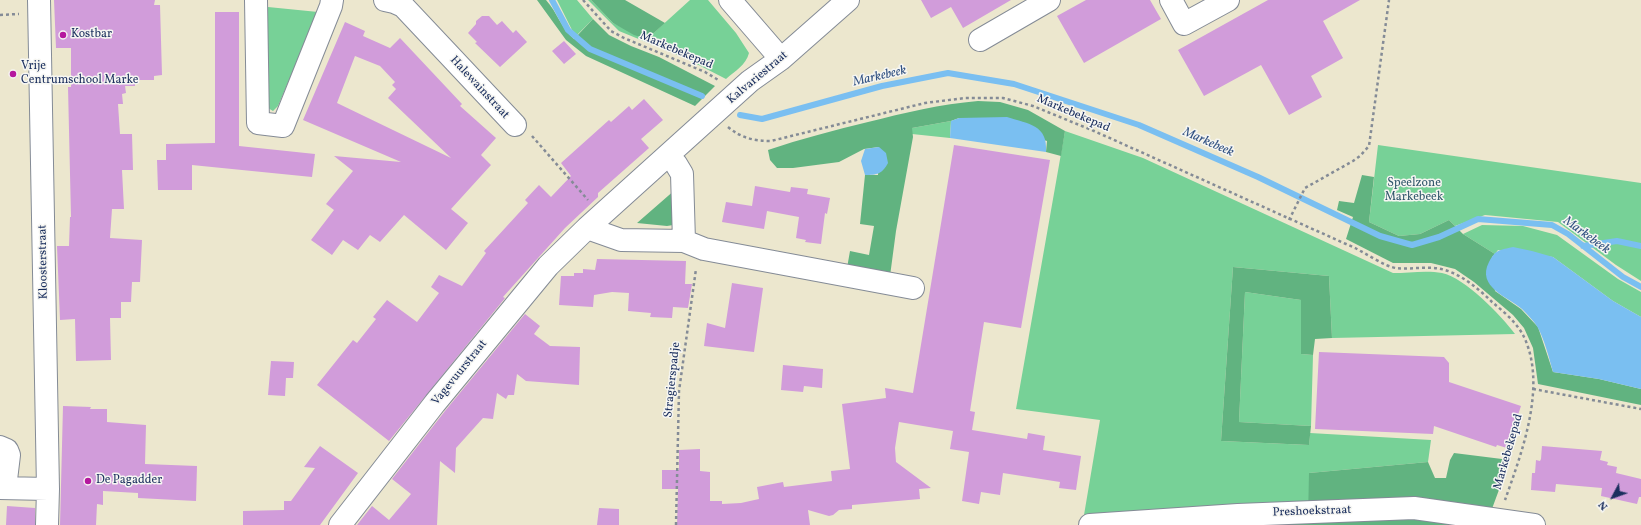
<!DOCTYPE html>
<html>
<head>
<meta charset="utf-8">
<style>
  body { margin:0 }
  #map { position:relative; width:1641px; height:525px; overflow:hidden; background:#ece7ce; font-family:Vollkorn,serif }
  canvas { display:block }
  .north { position:absolute; left:1593px; top:477px; width:40px; height:40px; -webkit-text-stroke:3px #f6f6f2; paint-order:stroke; rotate:229deg; font-size:11px; font-weight:700; line-height:16px; text-align:center; color:#1b2f5e }
  .north::after { content:''; display:block; margin:auto; width:14px; height:18px; background:#1b2f5e; clip-path:polygon(50% 0,100% 100%,50% 72%,0 100%) }
</style>
</head>
<body>
<div id="map">
<canvas width="1641" height="525"></canvas>
<div class="north">N</div>
</div>
<script>
const ctx = document.querySelector('canvas').getContext('2d');
ctx.lineJoin = 'round';
function paint(path, color) {
  ctx.fillStyle = color;
  ctx.fill(path, 'evenodd');
}
function strokePath(path, color, width, dash) {
  ctx.strokeStyle = color;
  ctx.lineWidth = width;
  ctx.lineCap = dash ? 'butt' : 'round';
  ctx.setLineDash(dash || []);
  ctx.stroke(path);
}
function write(font, color, halo, rows, align = 'center') {
  ctx.font = font + ' Vollkorn,serif';
  ctx.lineWidth = 3;
  ctx.setLineDash([]);
  ctx.textBaseline = 'middle';
  ctx.strokeStyle = halo;
  ctx.fillStyle = color;
  for (const [text, x, y, turn = 0] of rows) {
    ctx.save();
    ctx.translate(x, y);
    ctx.rotate((+turn || 0) * Math.PI / 180);
    ctx.textAlign = isNaN(turn) ? turn : align;
    if (halo) ctx.strokeText(text, 0, 0);
    ctx.fillText(text, 0, 0);
    ctx.restore();
  }
}
paint(new Path2D(`
  M557 0H577L593 19 577 35 572 30Z
  M588 0H591L613 23 647 39 690 0H708L736 33 749 53C746 65 735 71 726 79L685 58 619 31Z
  M268 7 318 12 278 106 273 111 268 108 267 96Z
  M951 121 950 138 912 134V128Z
  M1065 131 1143 158 1393 273C1408 273 1427 270 1442 273 1465 278 1501 315 1515 334L1332 338 1329 276 1233 267 1221 441 1309 445 1310 433 1431 440 1428 462 1309 473V501L1084 515 1100 420 1016 409Z
  M1378 145 1641 183V281L1616 265 1558 222 1485 215 1455 226 1449 220 1420 234 1399 236 1369 222Z
  M1482 225 1523 226 1557 235 1618 279 1641 292V317L1613 301 1553 257 1498 250 1495 254 1463 234Z
  M1245 292 1301 300V354L1313 355 1311 426 1239 422Z`), '#77d197');
paint(new Path2D(`
  M537 0H546C557 12 561 28 574 39L593 19 609 35 631 46 659 57 715 86 695 106 586 56 566 40Z
  M591 0H625L665 23 647 39 634 35 613 23Z
  M978 101 1000 102 1028 110 1065 131 1061 156 1046 152 1047 141 959 118 951 121 912 128 913 137 896 231 890 276 847 268 850 251 869 255 874 226 860 224 865 175H878L879 147 864 149 839 162 793 168H777L770 160 768 150C801 139 834 130 868 122 904 113 941 104 978 101Z
  M1362 175 1374 177 1369 222 1399 236 1420 234 1449 220 1463 234 1495 254 1492 257 1495 291 1521 309 1538 327 1553 372 1599 379 1641 389V405L1538 384 1533 348 1524 328 1513 315 1474 282 1455 269 1431 263H1393L1346 239 1353 217 1337 210 1339 201 1354 203Z
  M676 189 673 225 667 226 637 223Z
  M1233 267 1329 276 1332 338 1315 339 1313 355 1301 354V300L1245 292 1239 422 1311 426 1309 445 1221 441Z
  M1454 453 1510 460 1486 525H1250L1308 518 1309 473 1428 462 1435 478H1446L1450 460Z`), '#61b380');
paint(new Path2D(`
  M1007 117C1029 124 1048 125 1046 152L950 138 951 121 959 118Z
  M879 147 886 153 888 163C882 174 877 175 865 175L861 161 865 149Z
  M1513 247 1532 251 1553 257 1613 301 1641 317V389L1599 379 1553 372C1549 358 1545 341 1538 328 1535 322 1527 314 1522 309 1508 297 1476 287 1489 262 1496 249 1500 250 1513 247Z`), '#7abff1');
strokePath(new Path2D(`
  M552 0 568 30 590 49 702 96
  M740 115 762 119 882 86 948 73 1014 84 1139 125 1258 177 1380 236 1412 245 1439 237 1478 219 1552 225 1568 234 1623 277 1641 287
  M1583 246 1617 241 1641 246`), '#7abff1', 6);
paint(new Path2D(`
  M54 0H155L154 5H160L162 75 154 76V80H135V86H125L126 93 122 94 123 104H118L120 134H132L133 170H122L124 209H112L110 238 142 240 140 282H132L131 302H121V318H110L111 360 76 361 75 319 60 320 57 246H69L70 217H71L68 87H71V48H56Z
  M921 0H1011L963 28 951 7 931 18Z
  M1086 0H1150L1161 19 1084 63 1057 16Z
  M1268 0H1360L1323 21 1343 58 1311 76 1322 97 1289 115 1261 65 1204 96 1178 50Z
  M215 12H239V146L315 154 312 177 192 165V190H158L157 160H166V144L215 143Z
  M482 16H489L497 25 502 21 513 33 516 30 527 42 500 67 475 43 477 42 468 33 476 24V21Z
  M345 22 365 31 363 36 390 48 400 38 462 104 460 106 496 138 481 155 491 165 451 209 468 223 446 250 404 215 380 242 370 235 358 250 343 240 332 255 311 240 334 210 326 204 353 171 334 156 401 162 303 120ZM355 56 380 66 395 82 392 85 396 89 388 98 451 158 337 103Z
  M564 41 576 54 564 64 552 51Z
  M644 99 663 120 641 139 649 148 598 193V197L565 228 503 297 505 298 389 441 317 385 353 340 357 343 376 319 373 317 387 300 417 322 439 293 431 287 439 275 462 286 486 253 484 251 528 203 525 200 539 185 551 197 571 176 561 163 609 120 611 122 629 106 632 110Z
  M954 145 1050 160 1021 328 984 322 970 411 975 412 972 430 1027 439 1028 433 1045 436 1043 450 1081 456 1076 490 1059 488 1060 482 1003 473 1000 495 981 492 979 504 962 501 969 452 950 449 953 431 899 422 895 448 896 462 931 488 919 489 920 499 852 505V509L839 510 833 515 829 516 808 510 810 525H677L678 489H662V470H679V450L700 449V471L710 472V501H722V504L741 503 759 499 757 487 783 482 784 487 832 481 831 471 850 469 842 404 886 398 885 388 913 393Z
  M755 186 790 192 791 187 808 189 807 194 830 198 827 214 825 213 821 244 805 242 806 240 796 238 799 217 767 211 764 229 722 222 726 202 752 206Z
  M597 259 686 261 685 284H692L688 308 673 307 672 318 650 317 651 313 628 311 629 293 612 292 594 295 593 307 559 305 561 276H574V273H583V269L595 270Z
  M732 283 763 288 754 352 704 346 707 323 725 328Z
  M525 314 540 326 534 334 550 346 580 347 579 385 526 381 517 374 514 395H508L506 399 497 393 493 419 483 418 456 448 455 473 440 461 437 525H357L372 506 389 520 411 494 392 479 445 411Z
  M1319 352 1444 357 1449 363V382L1521 406 1507 448 1497 445 1496 447 1434 426 1433 434 1315 429Z
  M271 361 294 362 293 378H286L285 396 268 395Z
  M783 365 823 369 822 388 804 386 803 392 781 390Z
  M63 406 91 407 90 409H107V422L146 425 145 464 197 466 196 501 138 498V493L103 491V505L97 504 96 525H60Z
  M320 446 358 473 320 525H243V511L284 510V501H291L315 468 304 467Z
  M1542 446 1602 451 1600 460 1608 462 1607 465 1617 467 1616 473 1641 479V497H1639L1637 504 1601 496 1602 488 1556 484 1555 492 1531 490 1532 473H1535L1536 460 1540 461 1541 459Z
  M7 506 35 508V525H6Z
  M599 508 619 509V525H597Z`), '#d19cda');
const minor = new Path2D(`
  M39 0 48 489 47 525
  M256 0 258 123 283 126 331 6 332 0
  M385 0 394 2 403 6 515 125
  M730 0 781 59
  M1171 0 1184 24 1228 0
  M980 40 1049 0
  M668 156 676 164 682 174 684 241
  M587 228 621 240 684 241 704 249 913 288
  M0 447 7 450 9 455 5 488
  M0 488 48 489
  M340 525 435 403 548 266 587 228 750 81 781 59 848 0
  M1090 525 1238 515 1414 508 1534 525`);
strokePath(minor, '#848b96', 24);
strokePath(new Path2D(`
  M583 0 611 31 624 38 705 72 720 81
  M0 15 19 14
  M728 127C741 138 754 141 771 141L925 103 965 98H1003L1033 106 1094 131 1355 248C1365 253 1386 267 1396 268 1412 270 1429 265 1445 270 1462 275 1479 289 1492 302 1503 311 1516 322 1523 335 1548 384 1522 452 1505 500
  M532 136 588 200
  M1289 220 1305 188 1353 161 1360 156 1369 146 1389 0
  M1533 389 1641 409
  M676 525 679 391 696 269`), '#848b96', 2.5, [3, 3]);
strokePath(minor, '#fff', 22);
for (const [x, y, r, color] of [
  [63,35,4,"#b5179e"],
  [13,74,4,"#b5179e"],
  [88,481,4,"#b5179e"]
]) {
  const dot = new Path2D();
  dot.arc(x, y, r, 0, 2 * Math.PI);
  ctx.fillStyle = color;
  ctx.fill(dot);
  strokePath(dot, '#f6f6f2', 1.5);
}
write('12px', '#1b2f5e', '#f6f6f2', [
  ["Kostbar",71,35],
  ["Vrije",21,67],
  ["Centrumschool Marke",21,81],
  ["De Pagadder",96,481]
], 'left');
write('12px', '#1b2f5e', '#f6f6f2', [
  ["Markebekepad",676,51,23],
  ["Kalvariestraat",758,78,-40],
  ["Halewainstraat",479,88,47],
  ["Markebekepad",1073,114,23],
  ["Kloosterstraat",44,262,-91],
  ["Vagevuurstraat",460,373,-51],
  ["Stragierspadje",673,380,-84],
  ["Markebekepad",1509,452,-74],
  ["Preshoekstraat",1312,512,-2]
]);
write('12px', '#32586c', '#f6f6f2', [
  ["Speelzone",1414,184],
  ["Markebeek",1414,198]
]);
write('italic 13px', '#335383', '#f6f6f2', [
  ["Markebeek",880,77,-13],
  ["Markebeek",1208,143,24],
  ["Markebeek",1586,236,36]
]);
</script>
</body>
</html>
